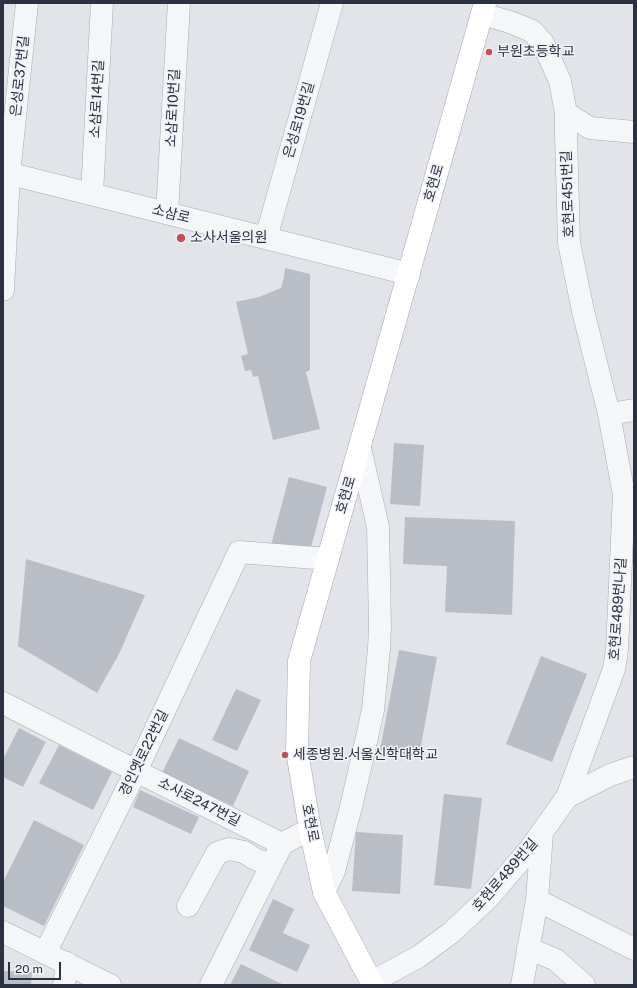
<!DOCTYPE html>
<html>
<head>
<meta charset="utf-8">
<style>
  body { margin:0 }
  #map { position:relative; width:637px; height:988px; overflow:hidden; background:#e2e4ea; font-family:"Public Sans",sans-serif }
  canvas { display:block }
  .frame { position:absolute; inset:0; border:4px solid #2b3141; pointer-events:none }
  .scale { position:absolute; left:8px; top:962px; width:53px; height:18px; box-sizing:border-box; border:2px solid #2b3141; border-top:0; padding-left:5px; font-size:12px; line-height:14px; white-space:nowrap; color:#2b3141; -webkit-text-stroke:3px #f2f3f7; paint-order:stroke }
</style>
</head>
<body>
<div id="map">
<canvas width="637" height="988"></canvas>
<div class="frame"></div>
<div class="scale">20 m</div>
</div>
<script>
const ctx = document.querySelector('canvas').getContext('2d');
ctx.lineJoin = 'round';
function paint(path, color) {
  ctx.fillStyle = color;
  ctx.fill(path, 'evenodd');
}
function strokePath(path, color, width, dash) {
  ctx.strokeStyle = color;
  ctx.lineWidth = width;
  ctx.lineCap = dash ? 'butt' : 'round';
  ctx.setLineDash(dash || []);
  ctx.stroke(path);
}
function write(font, color, halo, rows, align = 'center') {
  ctx.font = font + ' "Public Sans","Noto Sans KR",sans-serif';
  ctx.lineWidth = 3;
  ctx.setLineDash([]);
  ctx.textBaseline = 'middle';
  ctx.strokeStyle = halo;
  ctx.fillStyle = color;
  for (const [text, x, y, turn = 0] of rows) {
    ctx.save();
    ctx.translate(x, y);
    ctx.rotate((+turn || 0) * Math.PI / 180);
    ctx.textAlign = isNaN(turn) ? turn : align;
    if (halo) ctx.strokeText(text, 0, 0);
    ctx.fillText(text, 0, 0);
    ctx.restore();
  }
}
paint(new Path2D(`
  M285 268 310 274V370L306 372 320 429 273 440 258 376 253 377 251 370 245 371 241 356 248 354 236 302 259 297 281 288 284 277Z
  M394 443 424 445 420 506 390 504Z
  M289 477 327 487 309 555 271 545Z
  M405 517 515 521 512 615 445 612 447 566 403 564Z
  M26 559 145 595 119 654 97 693 18 646Z
  M399 650 437 657 419 757 380 750Z
  M541 656 587 674 552 762 506 744Z
  M236 689 261 700 237 751 212 740Z
  M19 728 46 742 23 787 3 777V759Z
  M179 738 249 771 233 806 162 773Z
  M59 745 112 772 93 810 39 783Z
  M140 790 199 817 191 834 133 807Z
  M444 794 482 798 471 889 434 885Z
  M34 820 84 845 44 926 3 906V882Z
  M356 832 403 835 400 894 352 891Z
  M273 899 294 909 283 933 310 945 297 972 249 950Z
  M241 964 284 985H230Z
  M3 971 32 972 31 985H3Z`), '#b9bdc6');
const minor = new Path2D(`
  M482 14 510 22 532 31 543 43 560 81 566 113V134L569 243 583 311 609 414 624 495 617 650 614 669 567 797
  M566 113 590 128 634 132
  M3 172 409 274
  M92 194 102 3
  M167 213 179 3
  M266 238 332 3
  M3 290 9 174 27 3
  M609 414 634 410
  M3 703 136 771 282 844 310 829
  M324 892 334 871 351 807 363 755 373 710 379 649 380 626 378 527 360 448
  M537 900 634 949
  M188 906 217 853 229 849 244 852 255 859 271 865
  M3 932 110 985
  M528 948 556 960 584 985
  M45 953 136 771 239 552 328 559
  M372 982 418 957 452 932 488 898 530 849 567 797 610 775 634 767
  M64 985 67 963
  M211 985 282 844
  M522 985 537 900 542 833`);
const major = new Path2D(`
  M373 985 324 892 310 829 297 751 299 661 485 3`);
strokePath(minor, '#a7abb4', 23);
strokePath(major, '#a2a8b5', 23);
strokePath(minor, '#f4f6f8', 22);
strokePath(major, '#fff', 22);
for (const [x, y, r, color] of [
  [489,52,4,"#c74f59"],
  [181,238,5,"#c74f59"],
  [285,755,4,"#c74f59"]
]) {
  const dot = new Path2D();
  dot.arc(x, y, r, 0, 2 * Math.PI);
  ctx.fillStyle = color;
  ctx.fill(dot);
  strokePath(dot, '#f2f3f7', 1.5);
}
write('14px', '#2b3141', '#f2f3f7', [
  ["부원초등학교",497,52],
  ["소사서울의원",190,238],
  ["세종병원.서울신학대학교",293,755]
], 'left');
write('14px', '#2b3141', '#f2f3f7', [
  ["은성로37번길",20,76,-84],
  ["소삼로14번길",97,99,-87],
  ["소삼로10번길",173,108,-87],
  ["은성로19번길",299,120,-74],
  ["호현로",434,183,-74],
  ["호현로451번길",568,194,-92],
  ["소삼로",171,214,14],
  ["호현로",346,495,-74],
  ["호현로489번나길",618,609,-86],
  ["경인옛로22번길",144,753,-64],
  ["소사로247번길",199,802,27],
  ["호현로",310,823,79],
  ["호현로489번길",505,875,-49]
]);
</script>
</body>
</html>
